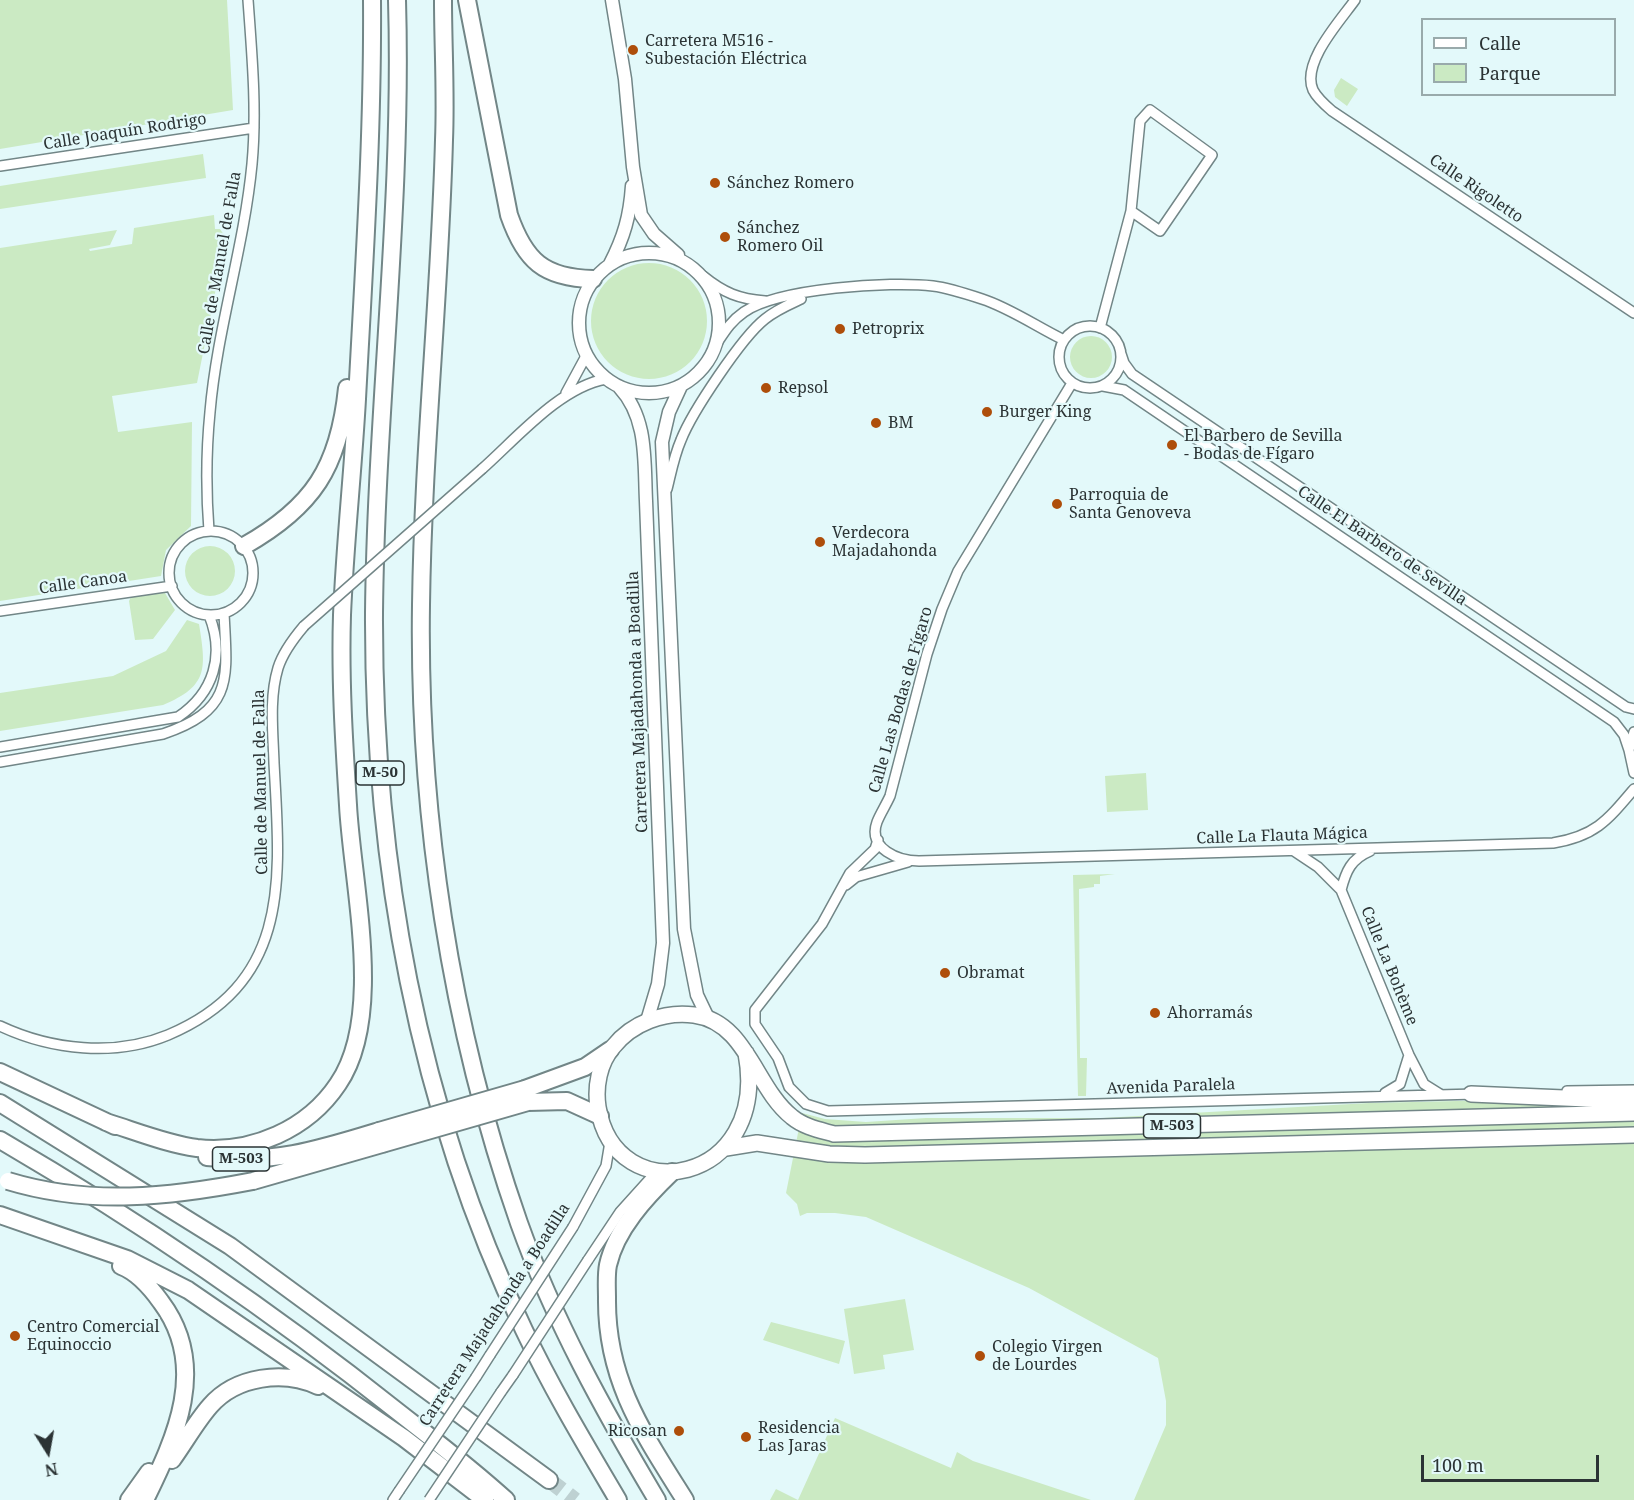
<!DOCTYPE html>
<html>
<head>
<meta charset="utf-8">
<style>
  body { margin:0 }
  #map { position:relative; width:1634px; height:1500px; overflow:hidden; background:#e3f9fa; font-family:"Noto Serif",serif }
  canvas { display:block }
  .legend { position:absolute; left:1421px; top:18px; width:195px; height:78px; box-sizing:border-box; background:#e3f9fa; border:2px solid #99aaab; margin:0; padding:8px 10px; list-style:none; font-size:18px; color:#2b3334 }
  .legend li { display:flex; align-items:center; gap:12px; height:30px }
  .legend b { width:30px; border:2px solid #99aaab }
  .north { position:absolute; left:18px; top:1422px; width:60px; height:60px; -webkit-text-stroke:4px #e3f9fa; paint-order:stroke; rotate:169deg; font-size:16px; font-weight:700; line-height:24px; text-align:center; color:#2b3334 }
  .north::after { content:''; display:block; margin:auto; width:21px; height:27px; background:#2b3334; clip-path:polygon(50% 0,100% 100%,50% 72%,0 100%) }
  .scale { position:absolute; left:1421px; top:1455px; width:178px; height:27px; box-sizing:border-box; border:3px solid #2b3334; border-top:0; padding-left:8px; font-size:18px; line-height:21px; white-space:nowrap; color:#2b3334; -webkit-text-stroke:4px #e3f9fa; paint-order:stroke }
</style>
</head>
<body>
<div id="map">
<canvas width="1634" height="1500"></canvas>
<ul class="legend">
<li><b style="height:8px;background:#fff"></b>Calle</li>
<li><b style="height:16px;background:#cbeac3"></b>Parque</li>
</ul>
<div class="north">N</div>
<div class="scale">100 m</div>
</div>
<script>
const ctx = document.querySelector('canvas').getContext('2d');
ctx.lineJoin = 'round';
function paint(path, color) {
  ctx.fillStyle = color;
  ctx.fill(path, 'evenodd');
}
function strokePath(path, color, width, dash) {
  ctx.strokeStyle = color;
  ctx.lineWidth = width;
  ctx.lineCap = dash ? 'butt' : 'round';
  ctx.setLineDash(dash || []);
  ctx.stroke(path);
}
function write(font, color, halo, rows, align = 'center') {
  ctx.font = font + ' "Noto Serif",serif';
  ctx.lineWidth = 4.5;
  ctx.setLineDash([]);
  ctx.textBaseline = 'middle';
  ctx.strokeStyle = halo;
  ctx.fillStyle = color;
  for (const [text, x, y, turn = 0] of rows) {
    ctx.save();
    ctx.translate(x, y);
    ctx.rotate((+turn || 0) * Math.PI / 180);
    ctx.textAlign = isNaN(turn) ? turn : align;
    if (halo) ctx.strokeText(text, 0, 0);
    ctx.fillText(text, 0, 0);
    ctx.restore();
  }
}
paint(new Path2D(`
  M0 0H227L233 110 0 149Z
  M1341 78 1358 89 1347 106 1335 97 1334 90Z
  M203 154 206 178 0 209V186Z
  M214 215 215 229H220L226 238 197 383 112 396 118 432 192 422 191 526 166 550 161 576 0 601V248L117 230 110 245 89 249 90 251 132 244 134 228Z
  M591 321a58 58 0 1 1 116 0a58 58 0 1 1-116 0Z
  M1070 357a21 21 0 1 1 42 0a21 21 0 1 1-42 0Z
  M185 571a25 25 0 1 1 50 0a25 25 0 1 1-50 0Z
  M165 593 175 610 153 639 135 640 129 601 131 597Z
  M187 620 199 624C206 668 209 686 163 705L0 731V693L113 676 166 651Z
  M1146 773 1148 810 1107 812 1105 776Z
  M1115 874 1100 876V884H1094V887L1079 889 1080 1058H1087L1086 1096H1078L1073 875Z
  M1634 1097V1500H1134L1166 1425V1401L1158 1358 1029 1288 866 1217 835 1213H807L800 1216 797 1204 786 1193 802 1113 825 1119 866 1122 926 1118H1103L1369 1103Z
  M905 1299 914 1350 883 1355 885 1369 854 1374 844 1309Z
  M771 1322 845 1341 839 1364 763 1340Z
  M835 1418 951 1468 957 1452 973 1461 1091 1500H770L776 1489 798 1500Z`), '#cbeac3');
strokePath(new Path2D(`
  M549 1480 575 1500`), '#bed1d2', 16, [16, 8]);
const minor = new Path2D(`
  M1355 0C1340 21 1301 63 1313 90 1317 98 1325 105 1332 111L1634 313
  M0 166 254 128
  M703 276C724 293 739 299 765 301
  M1059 357a31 31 0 1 1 62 0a31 31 0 1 1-62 0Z
  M1100 328 1131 211 1140 121 1150 110 1212 155 1160 231 1131 211
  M717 343C725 331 731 321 744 312 779 288 890 281 933 286 949 288 967 294 982 299 1010 308 1037 327 1064 340
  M1121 354 1124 363 1132 374 1626 707 1634 709
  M1072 383 958 571 942 609 927 654 890 796C886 805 880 814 877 822 867 849 899 861 919 861L1553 843C1595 836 1607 821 1634 789
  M1103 386 1124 390 1614 722 1624 735 1629 750
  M566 393 586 356
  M482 469C517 438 560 387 606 379
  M667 489C671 473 674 456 681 440 692 412 742 337 765 319 776 310 788 305 801 299
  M209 531C206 492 206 452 210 412 217 329 244 248 252 164 257 110 252 55 248 0
  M169 573a42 42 0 1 1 84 0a42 42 0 1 1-84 0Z
  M0 611 172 586
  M1634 732 1629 750 1634 773
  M0 747 178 717C214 693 225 655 209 615
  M0 762 163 734C235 710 227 677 224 613
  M878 840 875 849 850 873 822 924 755 1010V1024L778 1058 789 1087 806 1104 828 1111 1476 1094
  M1294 851 1318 867 1341 890 1409 1055 1424 1084 1440 1094
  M846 885 856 877 908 862
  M1341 890C1346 871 1351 859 1370 851
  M0 1026C51 1050 115 1057 168 1035 293 982 280 876 274 763 273 732 269 698 278 668 283 652 293 639 304 626
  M1567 1091 1634 1090
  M1385 1093 1400 1084 1409 1055
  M573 1227 606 1166 610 1142
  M588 1260 620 1212 657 1171
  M476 1377 490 1355
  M501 1392 513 1375
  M393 1500 399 1491`);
const tertiary = new Path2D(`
  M612 0 625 79 633 167 641 215 654 234 678 255
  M579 323a70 70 0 1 1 140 0a70 70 0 1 1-140 0Z
  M610 264C624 237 630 216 632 186
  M681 386 669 412 662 442 684 929 697 995 708 1018
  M619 387C648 418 644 460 646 501L663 943 658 984 647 1021`);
const trunk = new Path2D(`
  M746 1053C771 1185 615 1213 598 1107 595 1087 599 1063 613 1047 632 1023 664 1011 694 1015 747 1022 755 1088 792 1117 804 1127 820 1130 834 1134L1634 1113
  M1471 1094 1634 1101
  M726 1148 757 1143 829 1154 865 1155 1634 1135`);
const motorway = new Path2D(`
  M397 0C403 205 376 409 374 613 373 860 417 1107 524 1330 552 1389 585 1444 618 1500
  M443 0C443 46 446 93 444 140 440 295 423 450 421 605 418 813 450 1026 519 1223 554 1321 604 1411 657 1500
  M467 0 509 215C525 261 544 278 593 279
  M244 546C313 507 339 467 347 388
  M0 1072 115 1126
  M525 1089 585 1067 610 1050
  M528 1102 567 1101 600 1116
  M0 1103 230 1246 549 1480
  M106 1122C135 1131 167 1144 197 1148 252 1154 308 1129 338 1084 385 1016 352 884 348 805 344 742 340 679 342 615 345 543 353 471 357 399 364 267 373 133 372 0
  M0 1140C139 1221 271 1311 397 1411 434 1440 471 1468 506 1500
  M207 1157C273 1164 317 1150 379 1131
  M672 1172C646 1197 616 1229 608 1265 606 1275 607 1288 607 1298 606 1380 643 1433 685 1500
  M253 1181 382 1144
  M0 1215 127 1259 188 1290 404 1438 485 1500
  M121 1266C137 1272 151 1288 161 1302 209 1366 176 1437 145 1500
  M172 1460C185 1442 196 1422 210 1406 236 1376 284 1370 318 1386
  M129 1500 149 1472`);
strokePath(minor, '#728687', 12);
strokePath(tertiary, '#728687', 15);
strokePath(trunk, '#728687', 18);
strokePath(motorway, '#728687', 20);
strokePath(minor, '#fff', 9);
strokePath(tertiary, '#fff', 12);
strokePath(trunk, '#fff', 15);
strokePath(motorway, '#fff', 16);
const minorBridge = new Path2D(`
  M304 626 482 469
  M490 1355 573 1227
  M513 1375 588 1260
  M399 1491 476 1377
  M429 1500 501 1392`);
const motorwayBridge = new Path2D(`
  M379 1131 525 1089
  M382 1144 528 1102
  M8 1181C90 1206 170 1197 253 1181`);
strokePath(minorBridge, '#728687', 12, []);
strokePath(motorwayBridge, '#728687', 20, []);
strokePath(minorBridge, '#fff', 9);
strokePath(motorwayBridge, '#fff', 16);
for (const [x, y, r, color] of [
  [633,50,6,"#ae4e0a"],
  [715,183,6,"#ae4e0a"],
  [725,237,6,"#ae4e0a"],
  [840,329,6,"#ae4e0a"],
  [766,388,6,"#ae4e0a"],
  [987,412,6,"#ae4e0a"],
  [876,423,6,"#ae4e0a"],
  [1172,445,6,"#ae4e0a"],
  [1057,504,6,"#ae4e0a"],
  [820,542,6,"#ae4e0a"],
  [945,973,6,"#ae4e0a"],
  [1155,1013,6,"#ae4e0a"],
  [15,1336,6,"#ae4e0a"],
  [980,1356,6,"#ae4e0a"],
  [679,1431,6,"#ae4e0a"],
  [746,1437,6,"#ae4e0a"]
]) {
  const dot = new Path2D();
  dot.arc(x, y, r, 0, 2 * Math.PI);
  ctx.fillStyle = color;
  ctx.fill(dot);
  strokePath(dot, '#e3f9fa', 2);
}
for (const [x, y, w] of [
  [380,773,48],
  [1172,1126,57],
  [241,1159,57]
]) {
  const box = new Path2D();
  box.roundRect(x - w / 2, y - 12, w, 24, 4.5);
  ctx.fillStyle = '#e3f9fa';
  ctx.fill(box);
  strokePath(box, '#2b3334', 1.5);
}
write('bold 15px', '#2b3334', null, [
  ["M-50",380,773],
  ["M-503",1172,1126],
  ["M-503",241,1159]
]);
write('16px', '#2b3334', '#e3f9fa', [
  ["Carretera M516 -",645,41],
  ["Subestación Eléctrica",645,59],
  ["Sánchez Romero",727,183],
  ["Sánchez",737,228],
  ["Romero Oil",737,246],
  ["Petroprix",852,329],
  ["Repsol",778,388],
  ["Burger King",999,412],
  ["BM",888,423],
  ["El Barbero de Sevilla",1184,436],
  ["- Bodas de Fígaro",1184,454],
  ["Parroquia de",1069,495],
  ["Santa Genoveva",1069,513],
  ["Verdecora",832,533],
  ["Majadahonda",832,551],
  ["Obramat",957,973],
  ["Ahorramás",1167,1013],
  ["Centro Comercial",27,1327],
  ["Equinoccio",27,1345],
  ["Colegio Virgen",992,1347],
  ["de Lourdes",992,1365],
  ["Residencia",758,1428],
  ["Las Jaras",758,1446],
  ["Ricosan",667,1431,"right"]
], 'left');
write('16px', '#2b3334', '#e3f9fa', [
  ["Calle Joaquín Rodrigo",125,132,-9],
  ["Calle Rigoletto",1476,189,34],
  ["Calle de Manuel de Falla",220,263,-80],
  ["Calle El Barbero de Sevilla",1382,546,34],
  ["Calle Canoa",83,583,-8],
  ["Calle Las Bodas de Fígaro",901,700,-74],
  ["Carretera Majadahonda a Boadilla",638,702,-92],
  ["Calle de Manuel de Falla",261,782,-91],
  ["Calle La Flauta Mágica",1282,836,-2],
  ["Calle La Bohème",1389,966,68],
  ["Avenida Paralela",1171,1087,-2],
  ["Carretera Majadahonda a Boadilla",495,1315,-57]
]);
</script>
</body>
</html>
